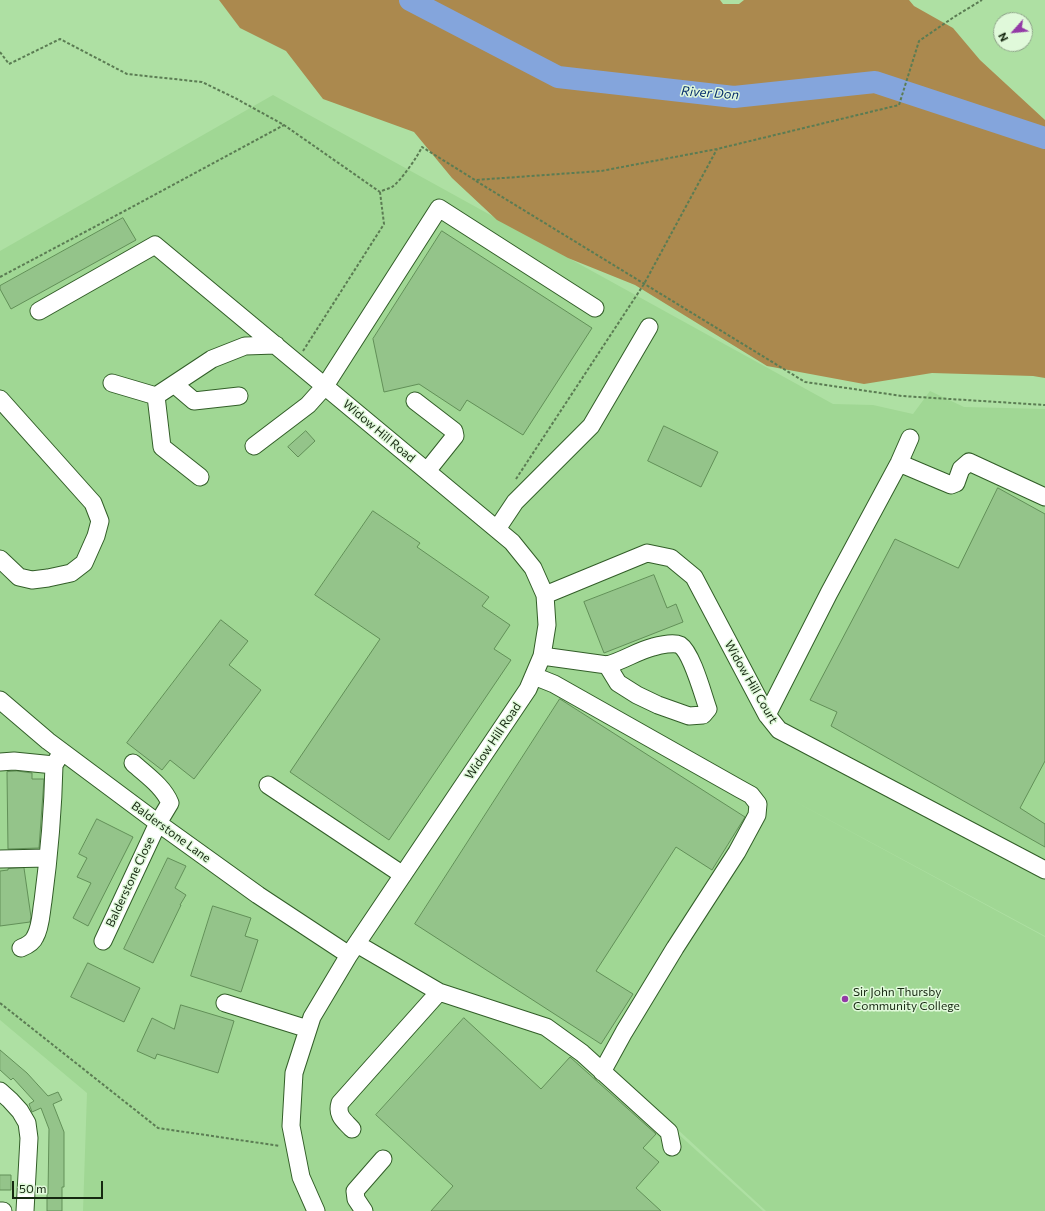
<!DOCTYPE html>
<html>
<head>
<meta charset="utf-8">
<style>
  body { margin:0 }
  #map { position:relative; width:1045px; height:1211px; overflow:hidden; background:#aee0a3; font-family:Commissioner,sans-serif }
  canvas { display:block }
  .north { position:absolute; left:993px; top:12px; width:40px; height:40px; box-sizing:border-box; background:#e0f9da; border:1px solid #8fa58a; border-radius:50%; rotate:243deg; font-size:11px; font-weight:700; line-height:16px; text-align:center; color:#162811 }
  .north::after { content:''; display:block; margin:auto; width:14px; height:18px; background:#933aa6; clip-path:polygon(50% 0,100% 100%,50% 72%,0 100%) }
  .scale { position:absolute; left:12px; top:1181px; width:91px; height:18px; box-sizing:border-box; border:2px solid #162811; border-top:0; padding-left:5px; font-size:12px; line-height:14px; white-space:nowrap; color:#162811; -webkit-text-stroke:3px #e0f9da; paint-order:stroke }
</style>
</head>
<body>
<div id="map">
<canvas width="1045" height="1211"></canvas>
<div class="north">N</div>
<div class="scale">50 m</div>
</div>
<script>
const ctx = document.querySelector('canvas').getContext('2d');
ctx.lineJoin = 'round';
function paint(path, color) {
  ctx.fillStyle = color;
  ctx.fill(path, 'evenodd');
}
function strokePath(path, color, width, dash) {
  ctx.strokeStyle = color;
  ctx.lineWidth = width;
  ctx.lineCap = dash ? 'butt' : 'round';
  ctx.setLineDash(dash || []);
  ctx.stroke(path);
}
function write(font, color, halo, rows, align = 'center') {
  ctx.font = font + ' Commissioner,sans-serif';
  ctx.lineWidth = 3;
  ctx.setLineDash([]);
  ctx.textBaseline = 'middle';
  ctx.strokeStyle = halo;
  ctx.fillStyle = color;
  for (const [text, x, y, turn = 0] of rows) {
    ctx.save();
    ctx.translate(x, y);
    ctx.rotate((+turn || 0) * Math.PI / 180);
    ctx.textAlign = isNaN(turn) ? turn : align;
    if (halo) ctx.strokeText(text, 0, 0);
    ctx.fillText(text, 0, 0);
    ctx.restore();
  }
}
paint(new Path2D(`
  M273 95 833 404 873 405 913 414 930 391 964 407 1045 409V936L783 795 1045 937V1211H766L611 1068 609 1071 763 1211H83L87 1093 0 1020V251Z`), '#a0d794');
paint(new Path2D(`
  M219 0H720L723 4H739L744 0H909L914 6 953 28 980 60 1045 120V378L1033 376 932 373 864 384 767 366 635 285 568 258 497 220 452 178 414 132 323 99 286 51 240 28Z`), '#ab894e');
strokePath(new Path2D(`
  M410 0 558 77 734 97 875 82 1045 138`), '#84a5dc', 22);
const building = new Path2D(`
  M123 218 136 240 11 309 0 289V286Z
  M442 231 592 328 523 435 467 400 460 411 419 384 384 392 373 339Z
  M664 426 718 452 701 487 648 461Z
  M306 431 315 441 298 457 288 447Z
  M998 488 1045 514V761L1020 808 1045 824V847L831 726 837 712 810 700 895 539 958 568Z
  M373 511 420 543 417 547 489 597 482 606 510 625 494 649 511 660 389 840 290 772 380 639 315 595Z
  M654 575 667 608 676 604 683 622 604 653 584 602Z
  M221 620 248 641 229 665 261 690 194 779 170 760 162 770 127 743Z
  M560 699 745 817 712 870 676 847 596 971 633 994 601 1044 415 924Z
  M17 771 32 773V779H44L39 848 8 849 7 772Z
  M97 819 133 837 88 926 73 918 91 883 77 877 87 858 79 854Z
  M168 858 186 866 175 888 186 895 180 905H181L153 963 124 949Z
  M24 868 31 917 30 922 0 926V871L8 870V869Z
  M213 906 251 918 245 936 258 940 241 992 191 976Z
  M88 963 140 988 124 1022 71 997Z
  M181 1005 234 1021 218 1073 157 1054 155 1059 137 1051 152 1018 174 1029Z
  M464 1018 541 1089 570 1057 656 1134 643 1148 659 1162 636 1188 661 1211H431L453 1186 376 1115Z
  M0 1050 27 1073 48 1096 58 1092 62 1100 53 1104 64 1132V1187H62V1211H47V1194H48L49 1129 41 1108 32 1112 29 1104 34 1101 13 1078 11 1080 0 1070Z
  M0 1175H11V1190H0Z`);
paint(building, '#94c48a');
strokePath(building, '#629058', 1);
const minor = new Path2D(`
  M39 311 155 245 512 542 533 568 545 595 547 625 542 656 528 689 349 955 312 1017 294 1073 291 1126 301 1177 316 1211
  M112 383 156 396
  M174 384 194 401 239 396
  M0 399 93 503 100 521 96 536 84 563 71 573 48 578 32 580 19 577 0 559
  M415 401 454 431 455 436 427 471
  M254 446 308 405 325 386 439 208 595 308
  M899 463 951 485 956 483 961 469 969 462 1045 497
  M200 477 162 447 156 396 212 359 245 346 276 345
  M497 529 515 502 591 426 649 327
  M545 595 647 553 671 558 694 577 767 715 779 730 1045 870
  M542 656 607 665C623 661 637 651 653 647 660 645 674 642 680 645 692 653 703 695 708 709L703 715 689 716 658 705 637 695 618 683 607 665
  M534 676 554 684 740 789 751 795 758 804 757 815 737 852 675 948 624 1032 602 1072
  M0 700 48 741 158 823 258 895 349 955
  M767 715 829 593 899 463 910 438
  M0 762 14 761 54 765 60 755
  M268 785 403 875
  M0 859 48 858
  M103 941 158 823 170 803C163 786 146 775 133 763
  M357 944 439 992 546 1027 582 1053 669 1132 672 1147
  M21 948C26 946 33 942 35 937 41 927 41 912 43 901 49 856 53 810 54 765
  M225 1003 308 1029
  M0 1091 10 1100 20 1111 27 1123 29 1138 25 1211
  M352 1129C345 1121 336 1116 340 1103L439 992
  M0 1211H3
  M364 1211 356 1199 355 1191 383 1159`);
strokePath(minor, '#325e28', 19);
strokePath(new Path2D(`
  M0 52 9 64 60 39 127 74 202 82 235 98 284 125 380 192C383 190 388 189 392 187 400 182 418 156 422 147L475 180 601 171 717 149 899 105 919 41 954 17 982 0
  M476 181 805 382 902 396 1045 405
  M0 277 132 207 284 125
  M303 351 384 224 380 192
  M516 479 644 284 717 149
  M0 1003 158 1128 280 1146`), '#5b7c53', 2, [3, 2]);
strokePath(minor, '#fff', 17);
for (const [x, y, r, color] of [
  [845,999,4,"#933aa6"]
]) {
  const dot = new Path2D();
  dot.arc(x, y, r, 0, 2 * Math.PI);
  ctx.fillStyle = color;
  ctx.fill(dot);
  strokePath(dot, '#e0f9da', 1.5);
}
write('12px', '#162811', '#e0f9da', [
  ["Widow Hill Road",379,431,40],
  ["Widow Hill Court",751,682,60],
  ["Widow Hill Road",493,741,-56],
  ["Balderstone Lane",171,832,36],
  ["Balderstone Close",130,882,-65]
]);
write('12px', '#162811', '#e0f9da', [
  ["Sir John Thursby",853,992],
  ["Community College",853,1006]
], 'left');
write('italic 13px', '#052d6c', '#e0f9da', [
  ["River Don",710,93,4]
]);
</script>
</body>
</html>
